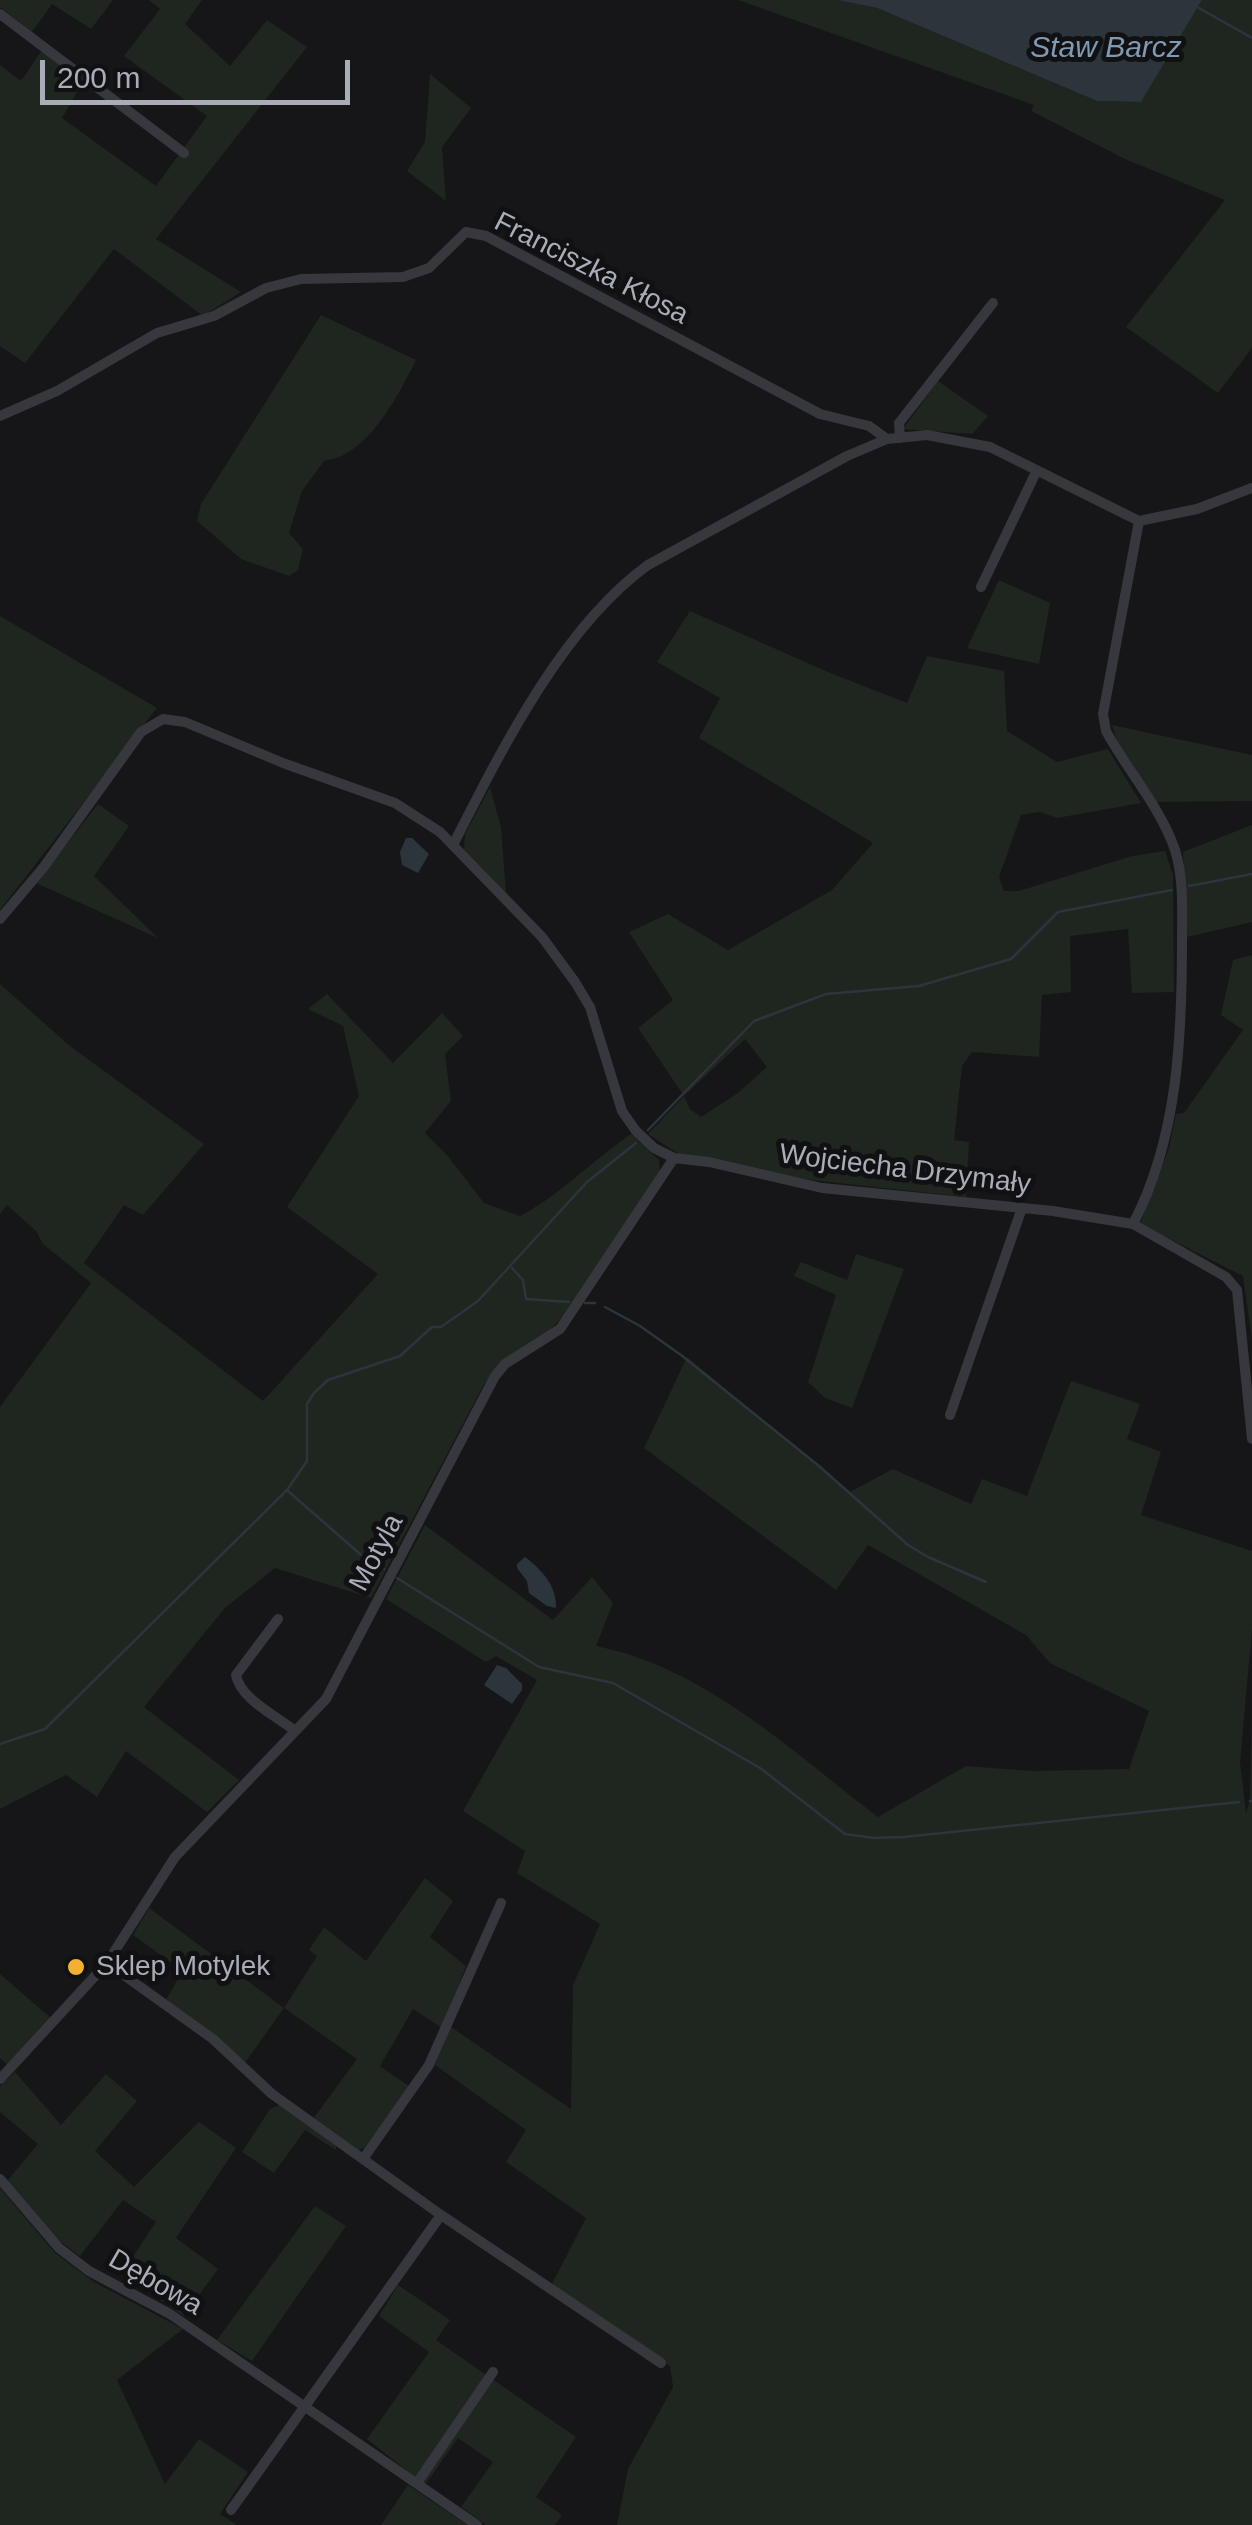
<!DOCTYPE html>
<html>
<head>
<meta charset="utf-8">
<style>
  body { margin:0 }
  #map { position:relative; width:1252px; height:2525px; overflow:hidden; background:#161618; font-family:Arial,sans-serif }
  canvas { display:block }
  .scale { position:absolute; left:40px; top:60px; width:310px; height:45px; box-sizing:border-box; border:5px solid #a8adb8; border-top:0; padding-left:12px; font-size:30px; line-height:35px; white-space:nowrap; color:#a8adb8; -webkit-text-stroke:8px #111113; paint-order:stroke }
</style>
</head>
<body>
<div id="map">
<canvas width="1252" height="2525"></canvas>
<div class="scale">200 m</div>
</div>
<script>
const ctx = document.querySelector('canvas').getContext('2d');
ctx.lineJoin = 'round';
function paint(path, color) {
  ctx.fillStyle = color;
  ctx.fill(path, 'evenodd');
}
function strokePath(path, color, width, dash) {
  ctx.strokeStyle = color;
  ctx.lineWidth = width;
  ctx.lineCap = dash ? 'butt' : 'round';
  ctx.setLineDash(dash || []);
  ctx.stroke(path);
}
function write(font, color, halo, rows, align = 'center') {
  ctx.font = font + ' Arial,sans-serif';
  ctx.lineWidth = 10;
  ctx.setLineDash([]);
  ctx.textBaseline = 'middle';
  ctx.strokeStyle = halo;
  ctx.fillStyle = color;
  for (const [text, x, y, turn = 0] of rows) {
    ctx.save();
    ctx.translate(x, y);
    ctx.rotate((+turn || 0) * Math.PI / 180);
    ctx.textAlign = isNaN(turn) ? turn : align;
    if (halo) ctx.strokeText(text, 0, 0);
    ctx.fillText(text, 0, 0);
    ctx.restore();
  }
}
paint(new Path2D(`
  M0 0H113L91 29 52 4 32 32 0 7Z
  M149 0H202L185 24 230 66 267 20 307 47 156 239 241 292 203 316 114 249 25 363 0 346V65L21 81 42 50 83 82 62 118 156 186 207 116 124 56 160 9Z
  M738 0H838L877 8 1097 101 1141 102 1202 0H1252V348L1218 393 1126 327 1225 200 1125 159 1031 111 1034 105Z
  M430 74 471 108 442 147 446 201 407 171 425 142Z
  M321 315 416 360C398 396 368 456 324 461L302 491 289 533 303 549 298 570 289 576 241 559 197 521 201 504Z
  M938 381 988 416 972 434 903 429Z
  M999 580 1050 603 1039 664 967 648Z
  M690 611 828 672 907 703 927 656 1004 671 1007 731 1057 762 1108 749 1141 803 1057 818 1040 812 1021 815 999 877 1004 891H1019L1132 856 1165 851 1173 875 1174 992 1132 993 1128 929 1070 936 1071 992 1042 995 1039 1057 972 1052 962 1066 954 1140 969 1142 966 1197 811 1180 679 1154 648 1134 684 1096 638 1028 673 1000 629 932 668 914 728 950 832 890 873 843 699 738 720 698 657 662ZM745 1039 767 1067 738 1093 701 1117 690 1109 684 1096Z
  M0 616 157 708 0 910Z
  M1112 725 1252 755V801L1155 802 1119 747Z
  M490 787 501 827 506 893 464 849 465 834Z
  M98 804 129 826 94 876 158 938 36 883Z
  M1252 825V922L1187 937 1183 852Z
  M1252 955V1340L1243 1276 1140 1224 1169 1148 1176 1114 1184 1113 1243 1030 1221 1015 1233 960Z
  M0 984 70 1046 204 1144 143 1215 124 1205 84 1263 263 1401 378 1274 287 1207 359 1096 343 1026 308 1009 327 994 393 1063 442 1013 463 1036 445 1054 451 1101 425 1133 447 1155 484 1203 520 1216C560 1195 593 1160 631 1134L659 1160 660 1173 562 1317 543 1338 501 1362 483 1386 371 1598 275 1568 225 1608 144 1707 239 1780 207 1812 126 1751 97 1797 66 1775 0 1809V1407L91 1283 43 1244 36 1231 7 1205 0 1214Z
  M856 1254 904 1269 852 1408 825 1398 808 1382 836 1295 794 1276 801 1262 847 1280Z
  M687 1357 850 1492 893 1469 971 1504 982 1479 1027 1496 1071 1381 1140 1404 1127 1439 1161 1452 1141 1515 1252 1551V1629L1240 1762 1246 1813 1250 1800 1252 1708V2525H617L628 2469 673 2387 670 2366 552 2284 586 2218 506 2162 526 2130 435 2065 451 2027 571 2109 573 1985 600 1924 517 1873 525 1851 463 1811 537 1680 496 1656 486 1662 386 1599 425 1525 553 1620 592 1577 613 1603 596 1646C704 1667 793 1752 878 1817L966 1766 1032 1771 1129 1769 1149 1711 1050 1663 1026 1635 868 1545 836 1590 644 1448Z
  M425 1878 453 1901 430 1937 466 1966 442 2028 413 2009 380 2066 410 2087 365 2147 357 2151 313 2119 357 2059 284 2008 244 2064 165 2001 183 1971 133 1935 149 1908 284 2008 317 1956 309 1950 324 1927 366 1961Z
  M0 1974 51 2018 8 2065 0 2058Z
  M15 2072 61 2125 106 2074 137 2101 95 2151 134 2187 199 2122 236 2148 176 2238 218 2269 184 2316 121 2274 156 2222 123 2200 80 2256 54 2237 7 2181 38 2144 0 2112V2086Z
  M280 2105 336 2146V2150L305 2130 274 2173 242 2152 270 2109Z
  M0 2188 55 2253 94 2282 183 2329 117 2380 165 2484 199 2439 248 2472 220 2514 237 2525H0Z
  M315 2206 346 2226 252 2361 217 2340Z
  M398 2285 450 2320 436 2340 576 2437 536 2497 562 2515 555 2525H486L461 2507 493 2462 458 2438 425 2485 367 2439 429 2352 379 2316Z
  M408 2485 468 2525H381Z`), '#1e261f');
paint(new Path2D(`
  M838 0H1202L1141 102 1097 101 877 8Z
  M406 838H412L429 854 418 873 402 865 400 852Z
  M525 1557C542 1570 557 1586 556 1608L547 1606 529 1593 527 1581 517 1568V1564Z
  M497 1665 506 1668 522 1684V1690L512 1704 484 1685Z`), '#2c353c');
strokePath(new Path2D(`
  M1197 7 1252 38
  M1189 886 1252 874
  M648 1130 754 1021 826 994 919 986 1011 959 1058 912 1172 890
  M512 1268 523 1280 526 1299 569 1302
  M585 1303H595
  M605 1307 640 1326 681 1355 819 1466 908 1545 928 1557 986 1582
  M288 1491 360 1554 384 1569
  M397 1578 539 1667 613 1683 760 1768 845 1834 874 1838 904 1837 1239 1802
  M0 1744 45 1729 287 1490 307 1461V1404L314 1393 328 1380 400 1356 432 1327H441L478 1301 587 1182 636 1143
  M1250 1801H1252`), '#2c353c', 2.5);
strokePath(new Path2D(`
  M0 14 184 153
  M0 416 57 391 157 333 214 316 266 288 301 279 403 277 429 268 466 232 486 236 820 414 869 426 887 439
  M900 438 899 423 993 303
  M1139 521 1197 509 1252 488
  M981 587 1037 470
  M454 843C501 751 562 627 648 565L847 456 887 439 927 435 990 447 1139 521
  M0 919 43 868 141 732 163 719 185 722 283 763 395 803 440 832 542 937 575 982 590 1007 622 1111 636 1131 654 1148 674 1158 709 1162 822 1188 1053 1211 1133 1224 1226 1277 1237 1290 1252 1439
  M1133 1224C1178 1138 1182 1037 1182 941 1182 912 1184 878 1175 850 1161 808 1127 770 1106 731L1103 714 1139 521
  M950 1415 1022 1208
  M278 1619 236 1675C240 1699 277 1716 295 1731
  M107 1963 213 2039 272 2094 441 2215 661 2363
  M0 2079 107 1963 175 1857 326 1699 495 1376 505 1364 560 1329 674 1158
  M363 2159 429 2065 501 1903
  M0 2179 59 2248 89 2271 170 2314 477 2525
  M417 2483 493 2372
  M231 2510 441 2215`), '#37383d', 10);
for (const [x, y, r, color] of [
  [76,1967,10,"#f2b134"]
]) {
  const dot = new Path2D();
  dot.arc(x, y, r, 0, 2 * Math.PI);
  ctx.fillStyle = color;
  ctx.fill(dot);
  strokePath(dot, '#111113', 4);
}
write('28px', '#a8adb8', '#111113', [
  ["Franciszka Kłosa",591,269,27],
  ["Wojciecha Drzymały",905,1170,7],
  ["Motyla",377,1553,-62],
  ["Dębowa",155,2283,30]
]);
write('28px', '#a8adb8', '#111113', [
  ["Sklep Motylek",96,1967]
], 'left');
write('italic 30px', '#7f9bb3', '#111113', [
  ["Staw Barcz",1106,49]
]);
</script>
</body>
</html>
